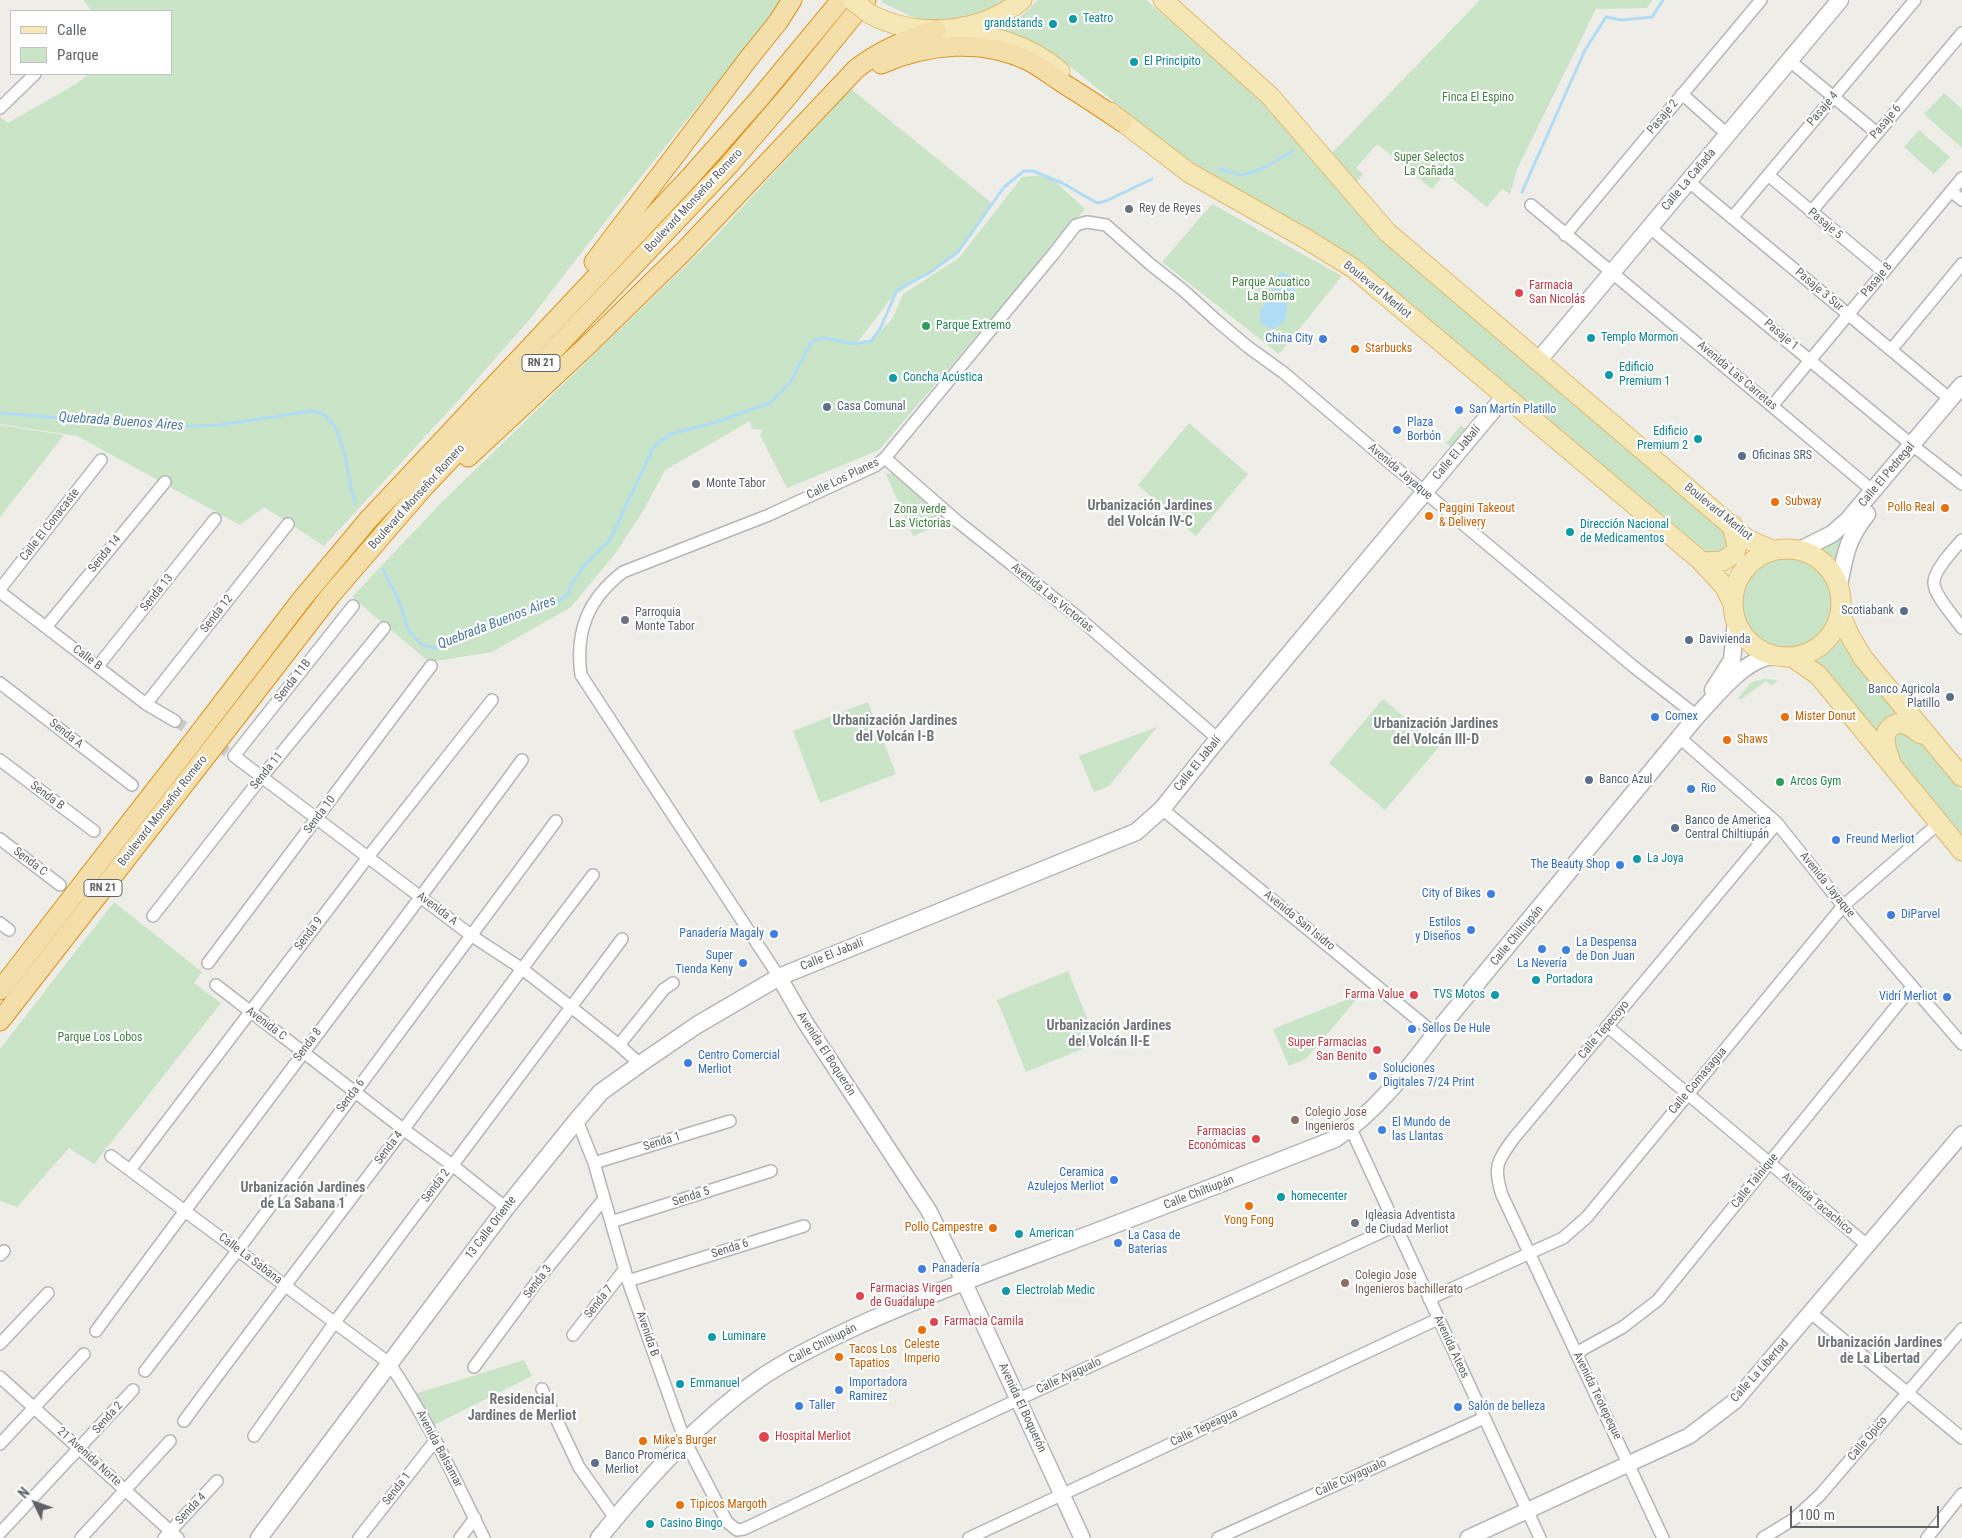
<!DOCTYPE html>
<html>
<head>
<meta charset="utf-8">
<style>
  body { margin:0 }
  #map { position:relative; width:1962px; height:1538px; overflow:hidden; background:#efede8; font-family:"Roboto Condensed",sans-serif }
  canvas { display:block }
  .legend { position:absolute; left:10px; top:10px; width:162px; height:65px; box-sizing:border-box; background:#fff; border:1px solid #bfc1c2; margin:0; padding:6px 9px; list-style:none; font-size:15px; color:#5f6366 }
  .legend li { display:flex; align-items:center; gap:10px; height:25px }
  .legend b { width:25px; border:1px solid #bfc1c2 }
  .north { position:absolute; left:10px; top:1478px; width:50px; height:50px; -webkit-text-stroke:4px #fff; paint-order:stroke; rotate:312deg; font-size:14px; font-weight:700; line-height:20px; text-align:center; color:#5f6366 }
  .north::after { content:''; display:block; margin:auto; width:18px; height:22px; background:#5f6366; clip-path:polygon(50% 0,100% 100%,50% 72%,0 100%) }
  .scale { position:absolute; left:1790px; top:1506px; width:149px; height:22px; box-sizing:border-box; border:2px solid #5f6366; border-top:0; padding-left:6px; font-size:15px; line-height:18px; white-space:nowrap; color:#5f6366; -webkit-text-stroke:4px #fff; paint-order:stroke }
</style>
</head>
<body>
<div id="map">
<canvas width="1962" height="1538"></canvas>
<ul class="legend">
<li><b style="height:6px;background:#f6e7b6"></b>Calle</li>
<li><b style="height:14px;background:#c9e4c7"></b>Parque</li>
</ul>
<div class="north">N</div>
<div class="scale">100 m</div>
</div>
<script>
const ctx = document.querySelector('canvas').getContext('2d');
ctx.lineJoin = 'round';
function paint(path, color) {
  ctx.fillStyle = color;
  ctx.fill(path, 'evenodd');
}
function strokePath(path, color, width, dash) {
  ctx.strokeStyle = color;
  ctx.lineWidth = width;
  ctx.lineCap = dash ? 'butt' : 'round';
  ctx.setLineDash(dash || []);
  ctx.stroke(path);
}
function write(font, color, halo, rows, align = 'center') {
  ctx.font = font + ' "Roboto Condensed",sans-serif';
  ctx.lineWidth = 4.5;
  ctx.setLineDash([]);
  ctx.textBaseline = 'middle';
  ctx.strokeStyle = halo;
  ctx.fillStyle = color;
  for (const [text, x, y, turn = 0] of rows) {
    ctx.save();
    ctx.translate(x, y);
    ctx.rotate((+turn || 0) * Math.PI / 180);
    ctx.textAlign = isNaN(turn) ? turn : align;
    if (halo) ctx.strokeText(text, 0, 0);
    ctx.fillText(text, 0, 0);
    ctx.restore();
  }
}
paint(new Path2D(`
  M84 0H784L619 204 530 319 456 403 324 546 264 507 240 525 77 436 0 424V117L8 123 76 84 89 74H171V11H91Z
  M883 0H1007L963 23 928 24 881 2Z
  M1038 0H1146L1267 105 1387 243 1734 541 1718 561 1361 265 1177 153 1071 67 1021 39 998 31 1025 13Z
  M1480 0H1652L1647 8 1596 9 1517 169 1510 194 1502 189 1487 207 1445 173 1432 189 1377 144 1356 168 1363 174 1357 182 1394 229 1330 155Z
  M851 89 993 204 956 254 892 297 857 343 871 341 893 318 903 294 959 258 1022 177 1048 175 1085 209 879 450 787 488 760 435 763 430 752 429 750 421 665 470 643 511 615 554 571 607 492 652 429 662 352 597 440 504 713 239Z
  M1944 93 1962 109V148L1924 114Z
  M1919 130 1950 157 1934 174 1904 147Z
  M1212 204 1342 276 1279 354 1162 262Z
  M1189 423 1248 474 1196 536 1138 485Z
  M0 425 64 435 0 517Z
  M1461 425 1468 431 1452 448 1446 443Z
  M893 473 948 522 913 536 886 474Z
  M1852 528 1840 565 1817 549 1841 538Z
  M1742 603a45 45 0 1 1 90 0a45 45 0 1 1-90 0Z
  M1840 625 1897 709 1894 716 1876 733 1807 660 1827 649Z
  M1764 679 1778 680 1772 685 1766 681 1740 700 1738 698 1752 682Z
  M1383 699 1439 747 1385 810 1329 763Z
  M868 702 896 774 820 803 793 731Z
  M1157 727 1109 786 1094 792 1079 756Z
  M1908 727 1962 791V840L1889 750 1892 728Z
  M114 902 202 972 194 983 221 1003 94 1164 69 1148 17 1207 0 1201V1049Z
  M1068 971 1097 1043 1026 1072 997 1000Z
  M1361 994 1306 1059 1289 1066 1273 1029Z
  M524 1360 532 1376 434 1425 415 1394Z`), '#c9e4c7');
paint(new Path2D(`
  M1280 272 1298 279 1294 293 1287 304 1286 318 1279 326 1271 329 1261 324 1260 315 1261 309 1271 298 1273 286Z`), '#b1dcf6');
strokePath(new Path2D(`
  M1220 169 1241 175 1260 170 1293 151
  M1522 192 1585 50 1606 17 1621 20 1652 17 1663 0
  M0 413 168 427 220 425 311 411C316 412 322 413 326 416 346 435 347 477 355 503
  M383 569 397 596 409 631 422 645 436 648 460 641 517 613 557 602 568 594 572 583 584 566 610 540 653 448 670 434 710 424 770 403 789 384 812 341 825 338 853 344 871 341 880 329 897 290 929 273 958 252 1004 187 1024 171H1033L1062 183 1097 203 1106 201 1152 179`), '#b1dcf6', 3);
strokePath(new Path2D(`
  M175 721 234 756`), '#cbcac8', 11, [11, 5.5]);
const minor = new Path2D(`
  M1790 61 1877 133
  M1682 94 1727 134
  M0 108 35 74
  M1768 175 1884 272
  M1688 181 1950 399
  M1951 191 1962 200
  M1531 205 1772 406 1873 491
  M1811 212 1962 33
  M1732 218 1915 0
  M1649 227 1912 445 1962 484
  M1565 235 1761 0
  M1891 350 1962 264
  M1772 406 1962 178
  M885 458 957 521 1079 618 1218 739
  M1962 540C1954 549 1934 570 1934 582 1933 594 1955 618 1962 628
  M0 589 101 460
  M0 592 146 704 175 721
  M353 606 234 756 472 936 521 968 571 1007 619 1045 640 1064
  M46 627 165 482
  M98 666 215 519
  M0 683 132 785
  M146 704 288 524
  M1680 738 1777 823 1843 906 1962 1044
  M0 760 94 831
  M1162 809 1435 1034
  M0 839 60 885
  M153 916 261 778 384 628
  M0 923 9 930
  M208 963 431 666
  M779 977 581 675C575 631 588 599 623 572L769 515 875 466 885 458 1055 252 1076 225 1087 222 1106 225 1150 264 1184 291 1216 320 1248 347 1284 373 1384 458 1634 667 1697 716
  M216 985 403 1129 452 1165 506 1208
  M1607 1026 1867 1245
  M619 1045 664 989 673 983
  M577 1120 594 1163 628 1281 685 1441 727 1522 737 1530 744 1529 1019 1399 1395 1226
  M1351 1129 1540 1538
  M111 1156 389 1363C427 1418 455 1479 484 1538
  M594 1163 730 1121
  M130 1170 368 857 492 700
  M611 1222 771 1171
  M0 1255 4 1251
  M628 1281 804 1226
  M1429 1299 1563 1238 1587 1217 1843 906 1939 823
  M1811 1313 1962 1438
  M96 1331C237 1139 382 951 522 760
  M573 1335 625 1269
  M0 1344 48 1293
  M1576 1353 1623 1327 1658 1300 1912 987
  M474 1367 544 1272 604 1199
  M145 1371 238 1250 556 821
  M0 1377 178 1538
  M542 1389 579 1467 615 1518
  M184 1421C256 1323 330 1227 403 1130 466 1045 528 959 593 875
  M254 1436 335 1322 622 939
  M0 1444 84 1354
  M0 1533 133 1390
  M81 1538 170 1441
  M164 1538 217 1481
  M359 1538 435 1441
  M460 1538 475 1518
  M969 1538 1438 1319
  M1218 1538 1484 1418
  M1663 1538 1502 1195C1493 1167 1497 1161 1514 1138L1777 823
  M1763 1538 1794 1519 1820 1495 1962 1329
  M1927 1538 1962 1494`);
const tertiary = new Path2D(`
  M779 977 805 1022 929 1211 964 1282 1082 1538
  M1468 1538 1689 1436 1735 1401 1962 1134`);
const secondary = new Path2D(`
  M1538 361 1840 0
  M1800 550 1832 534 1848 520 1962 385
  M1839 585C1845 555 1847 539 1867 514
  M1713 690 1732 660 1736 621
  M259 1538 506 1208 577 1120 601 1092 640 1064 697 1025 779 977 1136 832 1162 809 1218 739 1504 397
  M599 1538C647 1479 697 1423 759 1379 788 1359 821 1343 853 1328 909 1302 966 1281 1024 1259 1128 1220 1231 1180 1335 1139 1375 1113 1406 1072 1435 1034L1697 716C1715 697 1739 666 1764 658 1768 656 1775 657 1780 656`);
const primary = new Path2D(`
  M1163 0 1270 96 1387 232 1747 539 1772 550
  M870 14C918 39 980 34 1022 0
  M951 30C993 36 1026 43 1060 71
  M1110 112 1188 172 1308 240 1353 268 1700 560 1725 587 1732 602
  M1733 603a54 54 0 1 1 108 0a54 54 0 1 1-108 0Z
  M1703 562 1723 561 1735 553 1737 546 1732 525
  M1840 614 1850 636 1863 658 1962 777
  M1792 657 1818 675 1828 687 1962 851
  M1890 760C1888 753 1885 746 1885 740 1885 735 1886 732 1889 729 1900 717 1911 727 1921 734`);
const trunk = new Path2D(`
  M881 64C928 44 981 38 1029 61 1040 67 1051 75 1061 82 1082 95 1102 108 1122 122
  M594 262 749 58 778 22 792 0
  M468 457 590 343 685 250 856 69C880 50 906 39 936 30
  M207 723 302 599 368 520 690 177 759 99 841 0
  M224 733 330 596 424 487 729 165 789 95 866 0
  M0 990 191 744
  M0 1021 207 755`);
strokePath(minor, '#b3b5b8', 14);
strokePath(tertiary, '#b3b5b8', 18);
strokePath(secondary, '#b2b5b8', 19);
strokePath(primary, '#e2ba6e', 21);
strokePath(trunk, '#dc931b', 21);
strokePath(minor, '#fff', 11);
strokePath(tertiary, '#fff', 15);
strokePath(secondary, '#fff', 16);
strokePath(primary, '#f6e7b6', 19);
strokePath(trunk, '#f4deaa', 19);
const primaryBridge = new Path2D(`
  M852 0 870 14`);
const trunkBridge = new Path2D(`
  M191 744 207 723
  M207 755 224 733`);
strokePath(primaryBridge, '#e2ba6e', 21, []);
strokePath(trunkBridge, '#dc931b', 21, []);
strokePath(primaryBridge, '#f6e7b6', 19);
strokePath(trunkBridge, '#f4deaa', 19);
for (const [x, y, r, color] of [
  [1073,19,5,"#0f9aa8"],
  [1053,24,5,"#0f9aa8"],
  [1134,62,5,"#0f9aa8"],
  [1129,209,5,"#6b7280"],
  [1519,293,5,"#e0444e"],
  [926,326,5,"#2e9e5b"],
  [1591,338,5,"#0f9aa8"],
  [1323,339,5,"#3f7fe0"],
  [1355,349,5,"#e8710a"],
  [1609,375,5,"#0f9aa8"],
  [893,378,5,"#0f9aa8"],
  [827,407,5,"#5c6f8a"],
  [1459,410,5,"#3f7fe0"],
  [1397,430,5,"#3f7fe0"],
  [1698,439,5,"#0f9aa8"],
  [1742,456,5,"#5c6f8a"],
  [696,484,5,"#6b7280"],
  [1775,502,5,"#e8710a"],
  [1945,508,5,"#e8710a"],
  [1429,516,5,"#e8710a"],
  [1570,532,5,"#0f9aa8"],
  [1904,611,5,"#5c6f8a"],
  [625,620,5,"#6b7280"],
  [1689,640,5,"#5c6f8a"],
  [1950,697,5,"#5c6f8a"],
  [1655,717,5,"#3f7fe0"],
  [1785,717,5,"#e8710a"],
  [1727,740,5,"#e8710a"],
  [1589,780,5,"#5c6f8a"],
  [1780,782,5,"#2e9e5b"],
  [1691,789,5,"#3f7fe0"],
  [1675,828,5,"#5c6f8a"],
  [1836,840,5,"#3f7fe0"],
  [1637,859,5,"#0f9aa8"],
  [1620,865,5,"#3f7fe0"],
  [1491,894,5,"#3f7fe0"],
  [1891,915,5,"#3f7fe0"],
  [1471,930,5,"#3f7fe0"],
  [774,934,5,"#3f7fe0"],
  [1542,949,5,"#3f7fe0"],
  [1566,950,5,"#3f7fe0"],
  [743,963,5,"#3f7fe0"],
  [1536,980,5,"#0f9aa8"],
  [1414,995,5,"#e0444e"],
  [1495,995,5,"#0f9aa8"],
  [1947,997,5,"#3f7fe0"],
  [1412,1029,5,"#3f7fe0"],
  [1377,1050,5,"#e0444e"],
  [688,1063,5,"#3f7fe0"],
  [1373,1076,5,"#3f7fe0"],
  [1295,1120,5,"#8d6e63"],
  [1382,1130,5,"#3f7fe0"],
  [1256,1139,5,"#e0444e"],
  [1114,1180,5,"#3f7fe0"],
  [1281,1197,5,"#0f9aa8"],
  [1249,1206,5,"#e8710a"],
  [1355,1223,5,"#6b7280"],
  [993,1228,5,"#e8710a"],
  [1019,1234,5,"#0f9aa8"],
  [1118,1243,5,"#3f7fe0"],
  [922,1269,5,"#3f7fe0"],
  [1345,1283,5,"#8d6e63"],
  [1006,1291,5,"#0f9aa8"],
  [860,1296,5,"#e0444e"],
  [934,1322,5,"#e0444e"],
  [922,1330,5,"#e8710a"],
  [712,1337,5,"#0f9aa8"],
  [839,1357,5,"#e8710a"],
  [680,1384,5,"#0f9aa8"],
  [839,1390,5,"#3f7fe0"],
  [799,1406,5,"#3f7fe0"],
  [1458,1407,5,"#3f7fe0"],
  [764,1437,6,"#e0444e"],
  [643,1441,5,"#e8710a"],
  [595,1463,5,"#5c6f8a"],
  [680,1505,5,"#e8710a"],
  [650,1524,5,"#0f9aa8"]
]) {
  const dot = new Path2D();
  dot.arc(x, y, r, 0, 2 * Math.PI);
  ctx.fillStyle = color;
  ctx.fill(dot);
  strokePath(dot, '#fff', 2);
}
for (const [x, y, w] of [
  [541,363,38],
  [103,888,38]
]) {
  const box = new Path2D();
  box.roundRect(x - w / 2, y - 8.5, w, 17, 4);
  ctx.fillStyle = '#fff';
  ctx.fill(box);
  strokePath(box, '#5f6366', 1);
}
write('bold 11px', '#5f6366', null, [
  ["RN 21",541,363],
  ["RN 21",103,888]
]);
write('12px', '#0d838f', '#fff', [
  ["Teatro",1083,19],
  ["grandstands",1043,24,"right"],
  ["El Principito",1144,62],
  ["Templo Mormon",1601,338],
  ["Edificio",1619,368],
  ["Premium 1",1619,382],
  ["Concha Acústica",903,378],
  ["Edificio",1688,432,"right"],
  ["Premium 2",1688,446,"right"],
  ["Dirección Nacional",1580,525],
  ["de Medicamentos",1580,539],
  ["La Joya",1647,859],
  ["Portadora",1546,980],
  ["TVS Motos",1485,995,"right"],
  ["homecenter",1291,1197],
  ["American",1029,1234],
  ["Electrolab Medic",1016,1291],
  ["Luminare",722,1337],
  ["Emmanuel",690,1384],
  ["Casino Bingo",660,1524]
], 'left');
write('12px', '#428341', '#fff', [
  ["Finca El Espino",1478,98],
  ["Super Selectos",1429,158],
  ["La Cañada",1429,172],
  ["Parque Acuatico",1271,283],
  ["La Bomba",1271,297],
  ["Zona verde",920,510],
  ["Las Victorias",920,524],
  ["Parque Los Lobos",100,1038]
]);
write('12px', '#5f6366', '#fff', [
  ["Pasaje 4",1823,109,-50],
  ["Pasaje 2",1663,117,-50],
  ["Pasaje 6",1886,122,-50],
  ["Calle La Cañada",1689,180,-50],
  ["Boulevard Monseñor Romero",694,201,-47],
  ["Pasaje 5",1825,224,40],
  ["Pasaje 8",1877,280,-50],
  ["Boulevard Merliot",1377,290,39],
  ["Pasaje 3 Sur",1819,290,40],
  ["Pasaje 1",1781,335,40],
  ["Avenida Las Carretas",1737,376,40],
  ["Calle El Jabalí",1457,453,-50],
  ["Avenida Jayaque",1400,472,40],
  ["Calle El Pedregal",1887,475,-50],
  ["Calle Los Planes",843,479,-26],
  ["Boulevard Monseñor Romero",417,497,-48],
  ["Boulevard Merliot",1718,512,39],
  ["Calle El Conacaste",50,525,-52],
  ["Senda 14",105,554,-51],
  ["Senda 13",157,593,-51],
  ["Avenida Las Victorias",1052,598,39],
  ["Senda 12",217,614,-52],
  ["Calle B",87,658,37],
  ["Senda 11B",293,681,-52],
  ["Senda A",66,734,38],
  ["Calle El Jabalí",1198,764,-51],
  ["Senda 11",267,771,-51],
  ["Senda B",47,796,37],
  ["Boulevard Monseñor Romero",163,811,-52],
  ["Senda 10",320,815,-53],
  ["Senda C",30,862,37],
  ["Avenida Jayaque",1827,885,51],
  ["Avenida A",437,909,37],
  ["Avenida San Isidro",1299,921,39],
  ["Senda 9",309,934,-53],
  ["Calle Chiltiupán",1517,936,-50],
  ["Calle El Jabalí",832,955,-22],
  ["Avenida C",266,1024,37],
  ["Calle Tepecoyo",1604,1030,-50],
  ["Senda 8",308,1045,-53],
  ["Avenida El Boquerón",826,1054,57],
  ["Calle Comasagua",1698,1081,-50],
  ["Senda 6",351,1096,-53],
  ["Senda 1",662,1142,-17],
  ["Senda 4",389,1148,-53],
  ["Calle Talnique",1755,1181,-51],
  ["Senda 2",436,1186,-53],
  ["Calle Chiltiupán",1199,1193,-21],
  ["Senda 5",691,1197,-18],
  ["Avenida Tacachico",1817,1204,40],
  ["13 Calle Oriente",491,1228,-53],
  ["Senda 6",730,1249,-18],
  ["Calle La Sabana",250,1259,37],
  ["Senda 3",538,1282,-53],
  ["Senda 7",599,1302,-52],
  ["Avenida B",647,1334,71],
  ["Calle Chiltiupán",823,1344,-27],
  ["Avenida Ateos",1451,1347,65],
  ["Calle La Libertad",1760,1371,-48],
  ["Calle Ayagualo",1069,1376,-25],
  ["Avenida Teotepeque",1597,1396,64],
  ["Avenida El Boquerón",1022,1408,65],
  ["Senda 2",108,1418,-48],
  ["Calle Tepeagua",1204,1428,-25],
  ["Calle Opico",1868,1439,-50],
  ["Avenida Balsamar",439,1449,62],
  ["21 Avenida Norte",89,1457,42],
  ["Calle Cuyagualo",1351,1478,-24],
  ["Senda 1",397,1489,-52],
  ["Senda 4",191,1509,-47]
]);
write('12px', '#5b616d', '#fff', [
  ["Rey de Reyes",1139,209],
  ["Monte Tabor",706,484],
  ["Parroquia",635,613],
  ["Monte Tabor",635,627],
  ["Igleasia Adventista",1365,1216],
  ["de Ciudad Merliot",1365,1230]
], 'left');
write('12px', '#be3a42', '#fff', [
  ["Farmacia",1529,286],
  ["San Nicolás",1529,300],
  ["Farma Value",1404,995,"right"],
  ["Super Farmacias",1367,1043,"right"],
  ["San Benito",1367,1057,"right"],
  ["Farmacias",1246,1132,"right"],
  ["Económicas",1246,1146,"right"],
  ["Farmacias Virgen",870,1289],
  ["de Guadalupe",870,1303],
  ["Farmacia Camila",944,1322],
  ["Hospital Merliot",775,1437]
], 'left');
write('12px', '#27864d', '#fff', [
  ["Parque Extremo",936,326],
  ["Arcos Gym",1790,782]
], 'left');
write('12px', '#366cbe', '#fff', [
  ["China City",1313,339,"right"],
  ["San Martín Platillo",1469,410],
  ["Plaza",1407,423],
  ["Borbón",1407,437],
  ["Comex",1665,717],
  ["Rio",1701,789],
  ["Freund Merliot",1846,840],
  ["The Beauty Shop",1610,865,"right"],
  ["City of Bikes",1481,894,"right"],
  ["DiParvel",1901,915],
  ["Estilos",1461,923,"right"],
  ["y Diseños",1461,937,"right"],
  ["Panadería Magaly",764,934,"right"],
  ["La Despensa",1576,943],
  ["de Don Juan",1576,957],
  ["Super",733,956,"right"],
  ["Tienda Keny",733,970,"right"],
  ["La Nevería",1542,964,"center"],
  ["Vidrí Merliot",1937,997,"right"],
  ["Sellos De Hule",1422,1029],
  ["Centro Comercial",698,1056],
  ["Merliot",698,1070],
  ["Soluciones",1383,1069],
  ["Digitales 7/24 Print",1383,1083],
  ["El Mundo de",1392,1123],
  ["las Llantas",1392,1137],
  ["Ceramica",1104,1173,"right"],
  ["Azulejos Merliot",1104,1187,"right"],
  ["La Casa de",1128,1236],
  ["Baterias",1128,1250],
  ["Panadería",932,1269],
  ["Importadora",849,1383],
  ["Ramirez",849,1397],
  ["Taller",809,1406],
  ["Salón de belleza",1468,1407]
], 'left');
write('12px', '#c56008', '#fff', [
  ["Starbucks",1365,349],
  ["Subway",1785,502],
  ["Pollo Real",1935,508,"right"],
  ["Paggini Takeout",1439,509],
  ["& Delivery",1439,523],
  ["Mister Donut",1795,717],
  ["Shaws",1737,740],
  ["Yong Fong",1249,1221,"center"],
  ["Pollo Campestre",983,1228,"right"],
  ["Celeste",922,1345,"center"],
  ["Imperio",922,1359,"center"],
  ["Tacos Los",849,1350],
  ["Tapatios",849,1364],
  ["Mike's Burger",653,1441],
  ["Tipicos Margoth",690,1505]
], 'left');
write('12px', '#4e5e75', '#fff', [
  ["Casa Comunal",837,407],
  ["Oficinas SRS",1752,456],
  ["Scotiabank",1894,611,"right"],
  ["Davivienda",1699,640],
  ["Banco Agricola",1940,690,"right"],
  ["Platillo",1940,704,"right"],
  ["Banco Azul",1599,780],
  ["Banco de America",1685,821],
  ["Central Chiltiupán",1685,835],
  ["Banco Promerica",605,1456],
  ["Merliot",605,1470]
], 'left');
write('12px', '#785e54', '#fff', [
  ["Colegio Jose",1305,1113],
  ["Ingenieros",1305,1127],
  ["Colegio Jose",1355,1276],
  ["Ingenieros bachillerato",1355,1290]
], 'left');
write('italic 14px', '#4c7a9e', '#fff', [
  ["Quebrada Buenos Aires",121,422,4],
  ["Quebrada Buenos Aires",497,623,-21]
]);
write('bold 14px', '#707578', '#fff', [
  ["Urbanización Jardines",1150,506],
  ["del Volcán IV-C",1150,522],
  ["Urbanización Jardines",895,721],
  ["del Volcán I-B",895,737],
  ["Urbanización Jardines",1436,724],
  ["del Volcán III-D",1436,740],
  ["Urbanización Jardines",1109,1026],
  ["del Volcán II-E",1109,1042],
  ["Urbanización Jardines",303,1188],
  ["de La Sabana 1",303,1204],
  ["Urbanización Jardines",1880,1343],
  ["de La Libertad",1880,1359],
  ["Residencial",522,1400],
  ["Jardines de Merliot",522,1416]
]);
</script>
</body>
</html>
